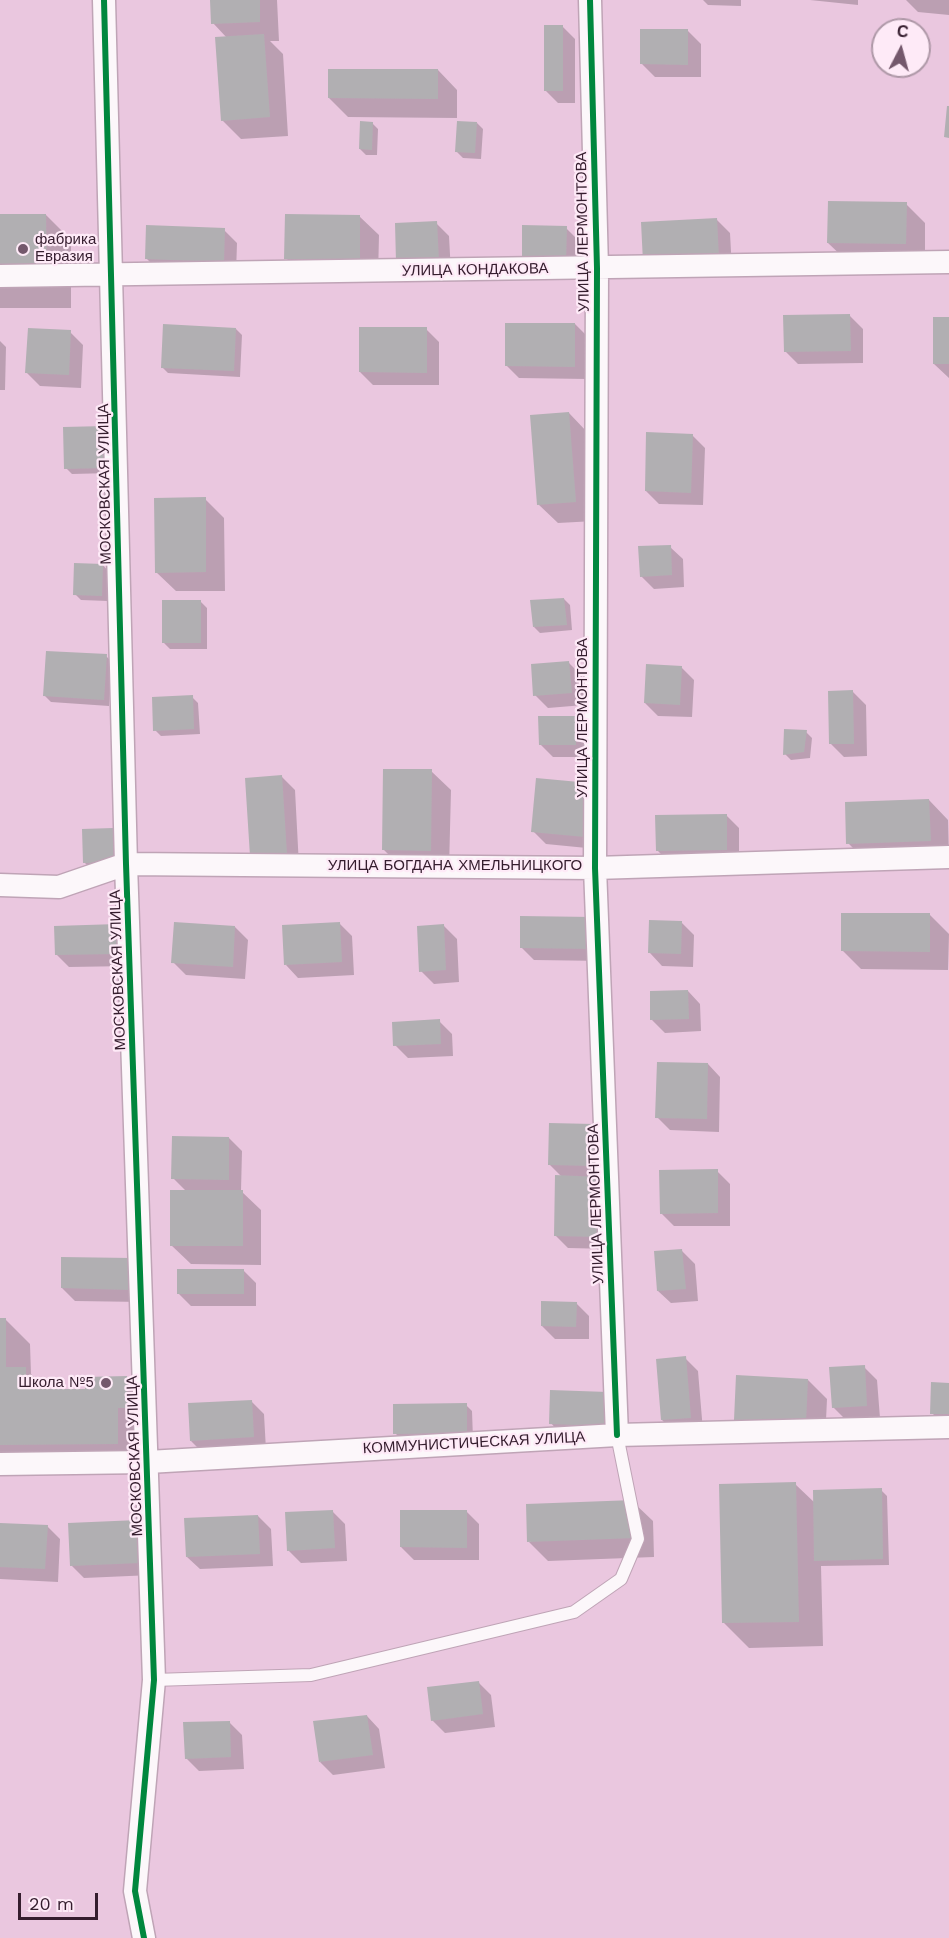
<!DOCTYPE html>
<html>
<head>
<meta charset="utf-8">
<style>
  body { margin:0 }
  #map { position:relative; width:949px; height:1938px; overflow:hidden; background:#eac7df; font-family:"Work Sans",sans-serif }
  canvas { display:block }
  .north { position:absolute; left:871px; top:18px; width:60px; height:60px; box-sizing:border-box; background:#feeaf7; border:2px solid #ae98a7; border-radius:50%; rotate:6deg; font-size:16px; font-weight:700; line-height:24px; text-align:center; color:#351d2e }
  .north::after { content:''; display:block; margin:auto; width:21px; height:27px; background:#74586c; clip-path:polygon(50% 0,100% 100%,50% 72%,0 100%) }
  .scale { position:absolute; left:18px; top:1893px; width:80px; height:27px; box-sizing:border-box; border:3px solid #351d2e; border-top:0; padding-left:8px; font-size:18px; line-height:21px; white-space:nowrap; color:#351d2e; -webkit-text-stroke:4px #feeaf7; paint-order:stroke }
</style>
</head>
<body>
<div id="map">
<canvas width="949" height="1938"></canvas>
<div class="north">С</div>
<div class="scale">20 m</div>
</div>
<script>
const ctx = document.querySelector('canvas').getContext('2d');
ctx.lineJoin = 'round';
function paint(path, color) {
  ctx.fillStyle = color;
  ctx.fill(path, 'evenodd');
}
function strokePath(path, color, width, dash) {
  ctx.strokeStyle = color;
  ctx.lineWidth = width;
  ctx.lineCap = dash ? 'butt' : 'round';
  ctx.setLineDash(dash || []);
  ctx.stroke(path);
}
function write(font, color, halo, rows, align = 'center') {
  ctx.font = font + ' "Work Sans",sans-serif';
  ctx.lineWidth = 4.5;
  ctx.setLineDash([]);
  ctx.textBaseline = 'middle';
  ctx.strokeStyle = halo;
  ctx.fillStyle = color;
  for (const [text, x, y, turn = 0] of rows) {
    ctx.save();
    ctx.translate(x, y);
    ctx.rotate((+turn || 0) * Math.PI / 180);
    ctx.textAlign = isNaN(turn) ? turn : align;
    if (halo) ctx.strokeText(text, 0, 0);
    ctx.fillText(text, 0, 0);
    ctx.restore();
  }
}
paint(new Path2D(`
  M212 0H277L279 41H270L283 54 288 136 241 139 222 120 227 38 213 23Z
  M703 0H741V6L708 5Z
  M810 0H858V5Z
  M906 0H949V15L918 12Z
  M562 26 575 39V103H558L545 90Z
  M688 31 701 44V77H655L642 64Z
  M438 70 457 90V118L348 117 329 98Z
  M372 123 378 129 377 155H366L360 149Z
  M477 123 483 129 481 159 463 158 457 152Z
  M906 204 925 223V263L848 262 828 243Z
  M0 215H46L71 240V308H0Z
  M359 216 379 235 378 278H305L286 258Z
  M717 220 730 233 732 270 658 274Z
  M436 223 449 236 451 273 411 274Z
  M566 228 579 241 578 274 536 273Z
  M224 230 237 243 236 274 159 271 146 258Z
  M850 316 863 329V363L798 364 785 351Z
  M949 318V378L934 364Z
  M575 324 588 337 587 379 519 378 506 365Z
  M236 329 242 335 240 377 168 373 162 367Z
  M426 329 439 342V385H373L360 372Z
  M70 332 83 345 81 388 40 386 27 373Z
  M0 341 6 347 5 390H0Z
  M569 413 588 433 595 521 558 523 538 504Z
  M65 428 112 473 72 474 66 468Z
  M692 435 705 448 703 505 659 504 646 491Z
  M205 499 224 518 225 591H176L156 572Z
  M670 547 683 559 684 587 654 589 641 576Z
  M103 565 109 572 108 601 81 600 75 594Z
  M564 599 570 605 572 630 540 633 534 627Z
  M200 601 207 608V649H170L164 643Z
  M106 656 112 662 109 706 51 702 45 696Z
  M569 663 582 676 584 705 548 708 535 695Z
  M681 667 694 680 692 717 658 716 645 703Z
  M853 692 866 705 867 756 844 757 831 744Z
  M192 697 198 703 200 734 161 736 155 730Z
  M575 718 588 730V757H553L540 744Z
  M806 732 812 738 810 758 791 760 785 754Z
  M431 771 451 790 449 869H403L383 849Z
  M282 777 295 790 299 866 264 868Z
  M537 780 597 849 546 844 533 831Z
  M929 800 948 820 949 859 867 862 848 843Z
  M726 815 739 828V862L670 863 657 850Z
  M113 830 126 843 127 874 97 875 84 862Z
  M930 915 949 934 948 970 861 969 842 950Z
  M681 922 694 935 693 967 662 966 650 953Z
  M339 923 352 936 354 975 298 978 286 965Z
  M117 926 130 966 69 967 56 954Z
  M444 926 457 939 459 982 434 984 421 971Z
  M235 927 248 940 245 979 186 975 173 962Z
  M605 931V961L534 960 521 947Z
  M688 991 700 1004 701 1031 665 1033 652 1020Z
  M439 1021 452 1034 453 1056 408 1058 395 1045Z
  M708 1064 720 1077 719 1132 670 1130 657 1117Z
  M594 1126 611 1249 568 1248 555 1235 562 1177 549 1164Z
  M229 1138 242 1151 241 1191 261 1210V1265L191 1264 171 1245 186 1191 173 1178Z
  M717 1171 730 1184V1226H674L661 1213Z
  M682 1251 695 1264 698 1301 671 1303 658 1291Z
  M130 1259 143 1302 75 1301 62 1288Z
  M243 1270 256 1283V1306H191L178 1293Z
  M576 1303 589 1316V1339H555L542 1326Z
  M0 1319H5L30 1344 31 1374 47 1390H86L126 1378 151 1403 143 1468 0 1470Z
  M685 1358 698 1371 703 1431 675 1433 662 1420Z
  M864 1367 877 1380 880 1418 846 1420 833 1407Z
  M808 1380 827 1399 825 1442 755 1439 736 1419Z
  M949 1384V1426H945L932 1413Z
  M552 1392 612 1431 557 1430 551 1423Z
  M251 1401 264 1414 266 1450 204 1454 191 1441Z
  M466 1405 472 1411 473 1439H401L395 1433Z
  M795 1484 815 1503 881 1490 887 1496 889 1565 821 1566 823 1646 749 1648 724 1623Z
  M633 1502 653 1521 654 1557 548 1561 529 1542Z
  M332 1511 345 1524 347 1561 301 1563 288 1550Z
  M466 1511 479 1524V1560H414L401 1547Z
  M258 1516 271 1529 273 1566 200 1569 187 1557Z
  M138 1521 152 1575 84 1578 71 1565Z
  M0 1524 47 1526 60 1539 58 1582 0 1579Z
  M478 1682 491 1695 495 1727 445 1733 432 1720Z
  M367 1716 379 1729 385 1768 333 1775 320 1762Z
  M229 1722 242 1735 244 1769 199 1771 186 1758Z`), '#0003');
paint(new Path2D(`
  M210 0H260V22L211 24Z
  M544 25H563V91H544Z
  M640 29H688V65L640 64Z
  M264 34 270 117 221 121 215 37Z
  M328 69H438V99L328 98Z
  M947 106H949V138L944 137Z
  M360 121 373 122 372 150 359 149Z
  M457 121 477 122 475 153 455 152Z
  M828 201 907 202 906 244 827 243Z
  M0 214H46L47 283 0 284Z
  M285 214 360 215V259H284Z
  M717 218 719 258 643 262 641 222Z
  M437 221 439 261 396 262 395 223Z
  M146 225 225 228 224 262 145 259Z
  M522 225 567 226 566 262 522 261Z
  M850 314 851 351 784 352 783 315Z
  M933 317H949V364H933Z
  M505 323H575V367L505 366Z
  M163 324 236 328 234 371 161 368Z
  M359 327H427V373L359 372Z
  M28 328 71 330 69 375 25 373Z
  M569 412 576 502 537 505 530 415Z
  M106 426V468L64 469 63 427Z
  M646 432 693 434 691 493 645 491Z
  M206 497V572L155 573 154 498Z
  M671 545 672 575 640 577 638 546Z
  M74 563 103 564 102 596 73 595Z
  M564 598 567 625 533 627 530 600Z
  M162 600H201V643H162Z
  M46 651 107 654 104 700 43 696Z
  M569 661 572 693 533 696 531 664Z
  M646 664 682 666 680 705 644 703Z
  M853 690 854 744H829L828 691Z
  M193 695 194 729 153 731 152 697Z
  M538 716H576V745H539Z
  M784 729 807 730 804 752 783 755Z
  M383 769H432L431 851 382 850Z
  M282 775 287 854 250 856 245 778Z
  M536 778 590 783 585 837 531 832Z
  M929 799 931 841 846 844 845 802Z
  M727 814V850L656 851 655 815Z
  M113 828 114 862 83 863 82 829Z
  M841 913H930V952L841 951Z
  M520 916 593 917V949L520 948Z
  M649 920 682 921 681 954 648 953Z
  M174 922 235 926 233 967 171 963Z
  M340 922 342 962 284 965 282 925Z
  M118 924V954L55 955 54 926Z
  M444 924 446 970 419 972 417 926Z
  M688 990 689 1019 650 1020V991Z
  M440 1019 441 1044 393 1046 392 1022Z
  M657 1062 708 1063 707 1119 655 1118Z
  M549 1123 594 1124 593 1166 548 1165Z
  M172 1136 229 1137V1180L171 1179Z
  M718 1169V1213L660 1214 659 1170Z
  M555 1175 600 1177 598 1237 554 1236Z
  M170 1190H243V1246H170Z
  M682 1249 686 1289 657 1291 654 1251Z
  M61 1257 131 1258 130 1290 61 1288Z
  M177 1269H244V1294H177Z
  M541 1301 577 1302 576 1327 541 1326Z
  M0 1318H6V1367H26V1389H85V1377L127 1376V1408H118V1444L0 1445Z
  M686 1356 691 1418 661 1420 656 1359Z
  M865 1365 867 1406 832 1408 829 1367Z
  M736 1375 808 1379 806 1423 734 1420Z
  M931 1382 949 1383V1414H930Z
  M550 1390 608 1392 606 1426 549 1424Z
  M252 1400 254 1437 190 1441 188 1403Z
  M467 1403V1433L393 1434V1404Z
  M796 1482 799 1622 722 1623 719 1484Z
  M882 1488 883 1559 814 1561 813 1490Z
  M634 1500 635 1538 527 1542 526 1504Z
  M333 1510 335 1548 287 1551 285 1512Z
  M400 1510H467V1548L400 1547Z
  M258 1515 260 1554 186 1557 184 1518Z
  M138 1520 140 1563 70 1566 68 1523Z
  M0 1523 48 1525 45 1569 0 1567Z
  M479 1681 483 1714 431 1721 427 1687Z
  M367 1715 373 1755 319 1762 313 1721Z
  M230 1721 231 1757 185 1759 183 1722Z`), '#b1afb2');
const service = new Path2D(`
  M154 1680 311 1675 574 1612 621 1579 638 1539 617 1435`);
const minor = new Path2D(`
  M104 0 126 864 154 1680 135 1891 144 1938
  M590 0 597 268 595 868 617 1435
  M0 276 949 262
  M0 885 59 887 126 864 595 868 949 857
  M0 1464 148 1462 617 1435 949 1427`);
strokePath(service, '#bfa4b6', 14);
strokePath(minor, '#bfa4b6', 25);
strokePath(service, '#fcf7fa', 12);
strokePath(minor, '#fcf7fa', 22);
strokePath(new Path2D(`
  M104 0 126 864 154 1680 135 1891 144 1938
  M590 0 597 268 595 868 617 1435`), '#00873e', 6);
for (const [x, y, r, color] of [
  [23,249,6,"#74586c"],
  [106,1383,6,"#74586c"]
]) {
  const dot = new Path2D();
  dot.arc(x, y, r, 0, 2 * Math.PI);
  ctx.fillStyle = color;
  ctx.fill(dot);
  strokePath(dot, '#feeaf7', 2);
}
write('15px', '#351d2e', '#feeaf7', [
  ["УЛИЦА ЛЕРМОНТОВА",583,232,-91],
  ["УЛИЦА КОНДАКОВА",475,270,-1],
  ["МОСКОВСКАЯ УЛИЦА",105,484,-91],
  ["УЛИЦА ЛЕРМОНТОВА",583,718,-90],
  ["УЛИЦА БОГДАНА ХМЕЛЬНИЦКОГО",455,866],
  ["МОСКОВСКАЯ УЛИЦА",118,970,-92],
  ["УЛИЦА ЛЕРМОНТОВА",596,1204,-92],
  ["КОММУНИСТИЧЕСКАЯ УЛИЦА",474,1443,-3],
  ["МОСКОВСКАЯ УЛИЦА",135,1456,-92]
]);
write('15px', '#351d2e', '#feeaf7', [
  ["фабрика",35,240],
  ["Евразия",35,257],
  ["Школа №5",94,1383,"right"]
], 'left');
</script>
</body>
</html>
